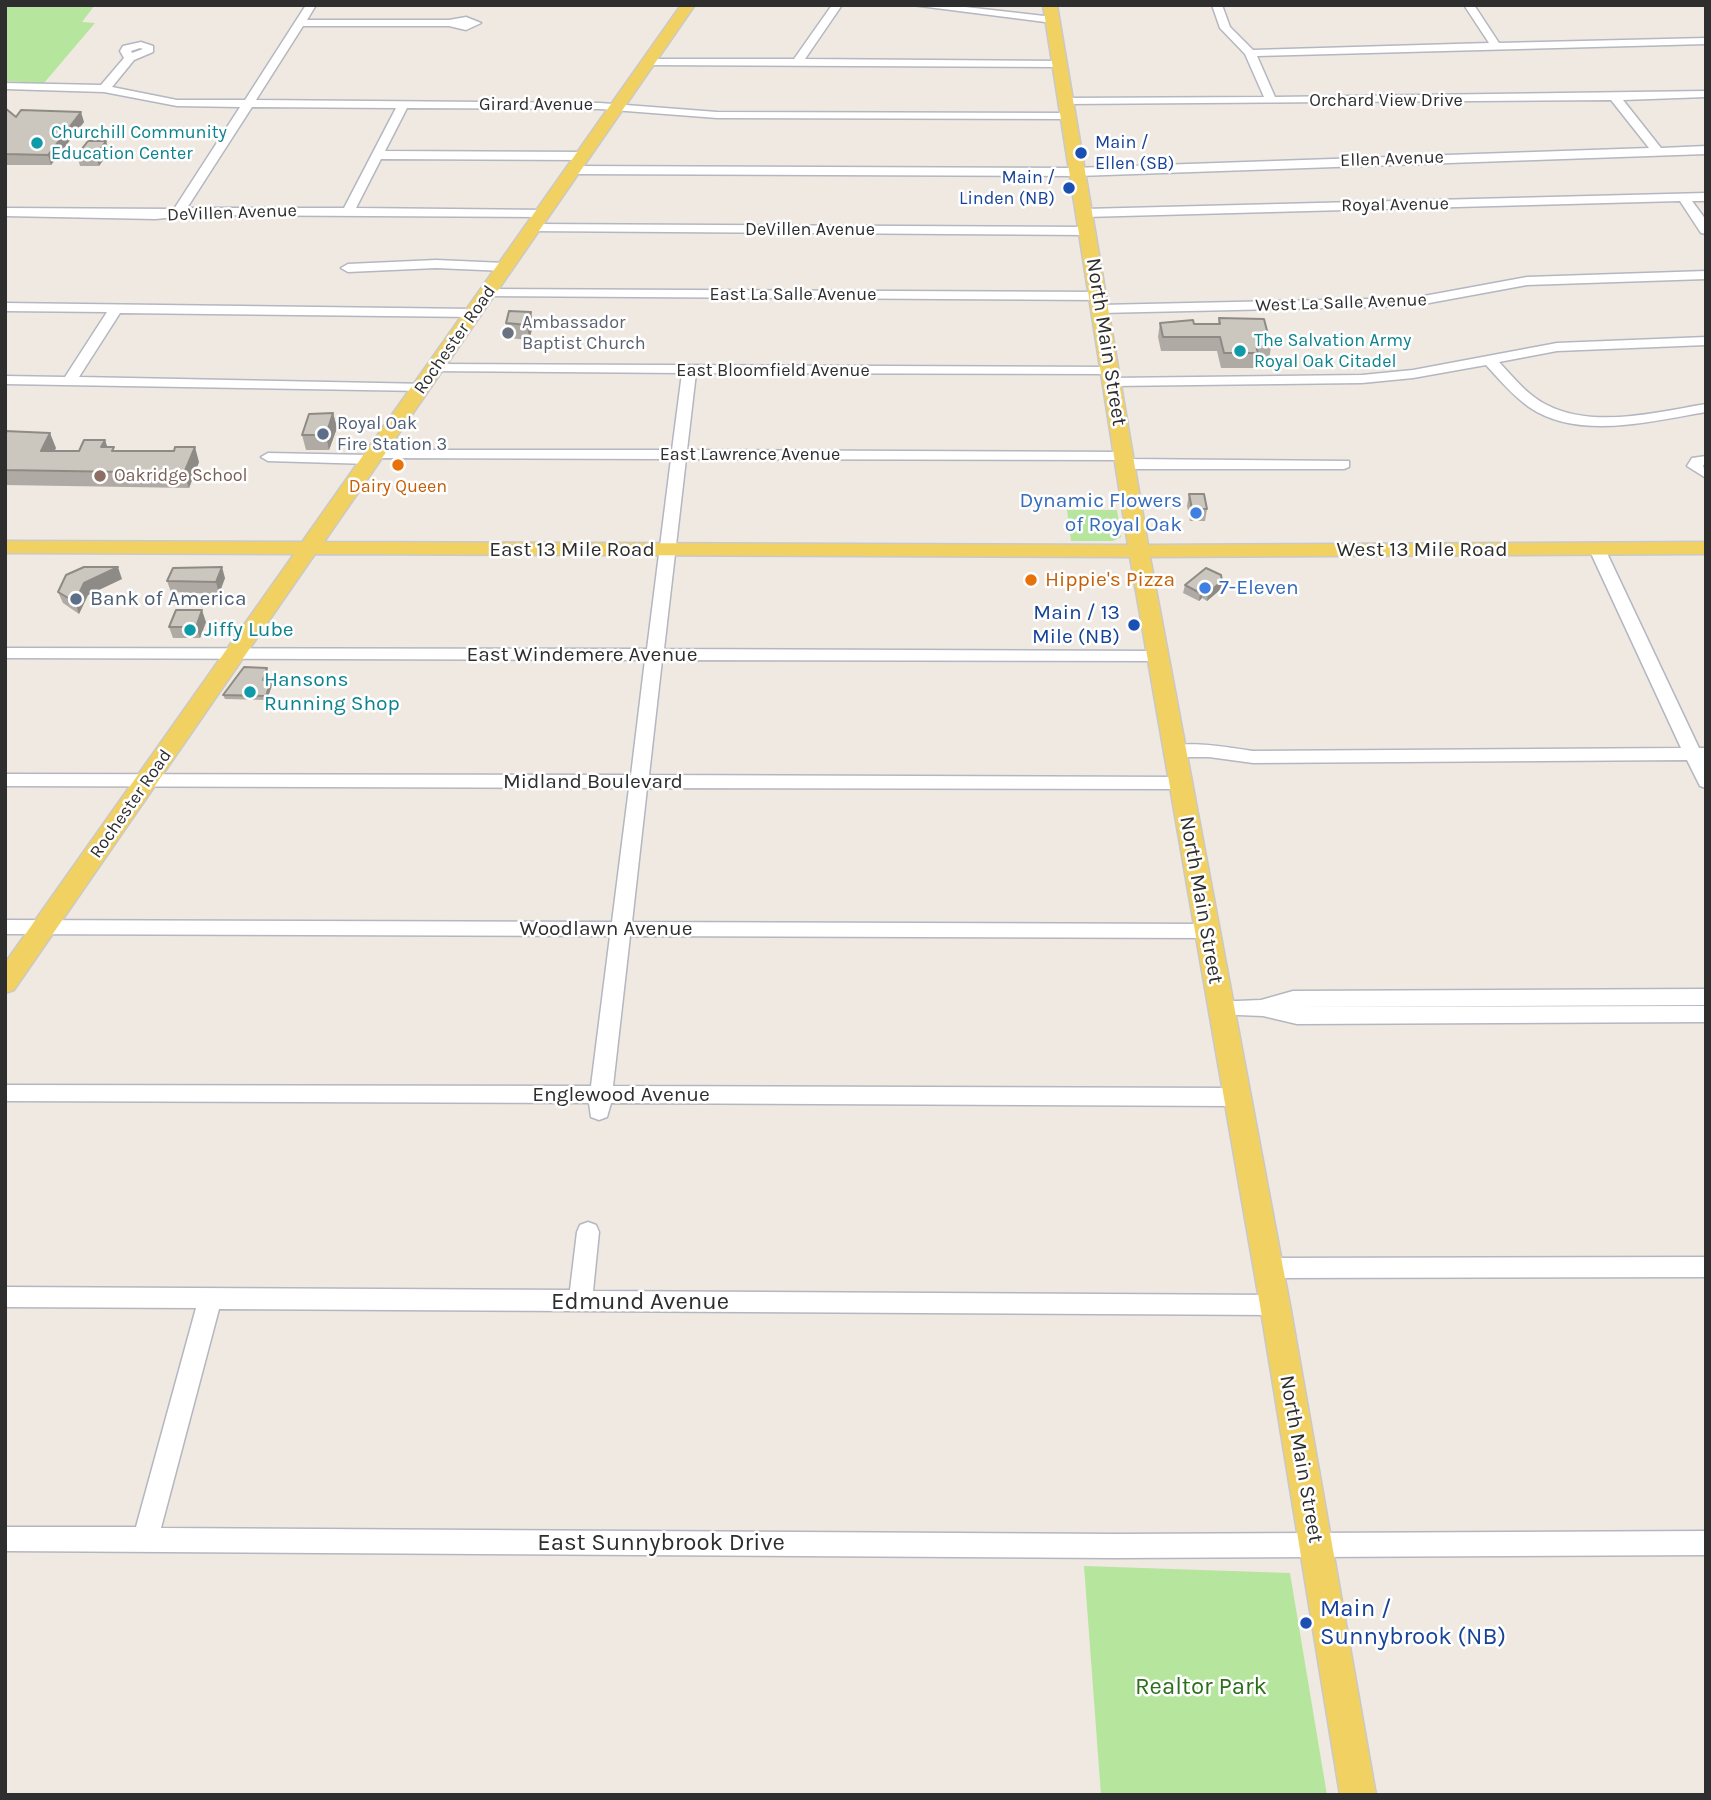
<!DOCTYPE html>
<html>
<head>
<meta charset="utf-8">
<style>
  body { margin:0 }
  #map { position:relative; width:1711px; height:1800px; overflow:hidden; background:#efe9e1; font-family:Karla,sans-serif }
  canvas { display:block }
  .frame { position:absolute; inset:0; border:7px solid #2e2e2e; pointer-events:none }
</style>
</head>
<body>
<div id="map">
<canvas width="1711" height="1800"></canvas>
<div class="frame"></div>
</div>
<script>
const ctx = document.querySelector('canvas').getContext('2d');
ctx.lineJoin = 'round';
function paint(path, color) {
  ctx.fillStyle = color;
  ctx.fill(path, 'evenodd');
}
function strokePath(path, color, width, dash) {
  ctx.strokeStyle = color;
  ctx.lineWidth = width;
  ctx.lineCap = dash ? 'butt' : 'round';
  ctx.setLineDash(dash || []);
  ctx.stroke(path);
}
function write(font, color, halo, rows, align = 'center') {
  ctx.font = font + ' Karla,sans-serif';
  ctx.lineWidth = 5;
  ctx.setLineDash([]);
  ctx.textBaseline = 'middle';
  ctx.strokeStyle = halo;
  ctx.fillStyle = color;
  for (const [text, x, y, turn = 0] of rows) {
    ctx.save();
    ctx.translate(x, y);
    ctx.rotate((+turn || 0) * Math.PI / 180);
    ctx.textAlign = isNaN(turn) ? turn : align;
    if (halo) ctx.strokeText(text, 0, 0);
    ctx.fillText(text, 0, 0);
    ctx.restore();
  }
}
paint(new Path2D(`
  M5 5H95L82 22 95 23 44 83 5 81Z
  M1067 510H1117L1121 537 1113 541H1071Z
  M1084 1566 1290 1573 1327 1795H1101Z`), '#b6e59e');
const minor = new Path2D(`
  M306 5H316L307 20H449L466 17 481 23 466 30 449 26H303L256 100 600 103 717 112 1069 113 1075 116 1069 119 717 118 600 109 407 108 385 151 583 152 589 156 583 160 381 159 356 208 547 210V216L543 217 195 215 156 219 5 216V208L174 209 240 107 177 106 104 92 5 89V83L101 85 124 58 120 51 123 46 141 42 153 46V52L134 60 112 87 177 100H245ZM140 48 143 49 132 53 131 51ZM252 107 396 108 344 208H187Z
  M832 5H842L805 59 1060 61 1066 64 1060 67 648 65 642 62 648 59H794Z
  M912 5H948L1053 17 1058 20 1053 23Z
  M1212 5H1222L1230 27 1253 50 1489 43 1464 5H1474L1499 43 1706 38V44L1257 56 1275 97 1706 91V97L1623 100 1661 148 1706 146V154L1078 176 573 174 567 170 573 166 1073 168 1649 148 1611 100 1066 104 1060 101 1066 98 1264 97 1245 54 1220 28Z
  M1706 193V201H1692L1706 220V234L1701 233 1680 201 1085 217 1079 213 1085 209Z
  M533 224 1088 227 1094 231 1088 235 529 231V225Z
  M436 260 505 263 512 267 505 271 436 268 348 272 341 268 348 264Z
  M1706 271V279L1527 285 1413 306 1100 313 1093 309 1100 305 1413 298 1527 277Z
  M488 289 1099 292 1106 296 1099 300 483 296V290Z
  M5 303 474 309 481 313 474 317 120 313 79 377 428 384 430 387 423 391 5 384V376L65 377 107 312 5 311Z
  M1706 337V345L1557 351 1499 362C1513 377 1528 396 1547 405 1594 429 1657 412 1706 404V412C1652 421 1578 441 1529 407 1512 395 1499 379 1486 365L1413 378 1362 383 1112 386 1105 382 1112 378 1362 375 1413 370 1557 343Z
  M436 364 1110 367 1117 371 1115 374 696 373 687 450 1125 452 1132 456 1129 459 1349 461V467L1344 469H1126L1118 464 1122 460 686 459 664 649 1158 651 1166 656 1158 661 662 660 649 775 1180 777 1189 783 1180 789 647 788 632 922 1207 924 1214 926 1217 931 1214 936 1207 938 630 936 613 1086 1236 1088 1243 1091 1247 1097 1243 1103 1236 1106 611 1103 607 1117 599 1120 591 1117 589 1103 5 1101V1085L591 1086 610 936 5 934V920L612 922 629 788 5 786V774L631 775 645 660 5 658V648L647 649 671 459 376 458 375 463 370 464 268 461 261 457 268 453 369 455 370 451 375 450H672L682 373 431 371V365Z
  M1706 456V465H1703L1706 478 1687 466 1692 458Z
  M1597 544 1605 549 1699 748H1706V788L1700 786 1687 760 1253 763 1209 757H1175L1166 751C1176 737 1236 749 1253 751L1681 748 1589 549Z
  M1706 989V1005L1292 1007 1706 1006V1022L1297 1024 1263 1016 1213 1014 1210 1008 1213 1002 1261 1000 1293 991Z
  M588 1222 596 1225 599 1232 593 1291 1275 1295 1283 1298 1287 1305 1283 1312 1275 1315 219 1309 161 1528 1116 1534 1706 1531V1555L1116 1558 5 1551V1527H136L196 1308 5 1307V1287L570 1290 577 1232 580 1225Z
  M1706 1257V1277L1268 1278 1260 1275 1257 1268 1260 1261 1268 1258Z`);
const major = new Path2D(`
  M681 5H695L324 542 1128 545 1043 5H1057L1148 545 1706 542V554L1150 557 1290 1305 1376 1795H1340L1260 1305 1130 557 315 554 14 990 5 993V963L294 554 5 553V541L302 542Z`);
strokePath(minor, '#b4b7c1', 3);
strokePath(major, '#c9c9c9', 3);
paint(minor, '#fff');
paint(major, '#f2d163');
paint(new Path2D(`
  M5 108 16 117 84 122 51 165H5Z
  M106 141 109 152 99 166H80L77 155Z
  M531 312 533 326 529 340 509 338 506 323Z
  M1219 318 1271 346 1269 361H1256L1255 368H1221L1217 351H1161L1158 337 1160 323 1218 324Z
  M333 413 337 428 329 450H306L302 435Z
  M5 431 56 448 54 451H79L105 440 107 447 116 451 199 462 189 488 5 485Z
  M1189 494 1207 509 1205 521H1190L1187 506Z
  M225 578 219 594 171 592 167 581Z
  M122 579 88 595 79 614 63 603 58 592Z
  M1222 581 1221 589 1207 601 1202 598 1199 601 1183 593 1185 585Z
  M206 622 200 638H173L169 627Z
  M267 668 268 672 266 680 272 685 267 700 225 699 223 695Z`), '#afaba4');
paint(new Path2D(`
  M81 112 84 122 51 165 48 155Z
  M106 141 109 152 99 166 96 156Z
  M531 312 533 326 529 340 527 325Z
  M333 413 337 428 329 450 326 435Z
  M50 433 56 448 47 466 41 451Z
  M105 440 110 455 101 447Z
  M195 447 199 462 189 488 184 473Z
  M118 567 122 579 88 595 79 614 75 602 84 583Z
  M222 567 225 578 219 594 216 582Z
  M1222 581 1221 589 1207 601 1208 593Z
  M1203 590 1202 598 1199 601 1200 593Z
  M202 610 206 622 200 638 196 627Z
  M267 668 268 672 264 684 263 680Z
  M271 681 272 685 267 700 266 696Z`), '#8e8b86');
const building = new Path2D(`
  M5 108 16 117 21 110 81 112 48 155 5 154Z
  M88 141H106L96 156 77 155Z
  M509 311 531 312 527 325 506 323Z
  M1219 318 1264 319 1271 346H1256L1258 353H1224L1220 337H1163L1160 323 1193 320 1194 324H1220Z
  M333 413 326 435H302L309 414Z
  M5 431 50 433 41 451H79L84 440H105L101 447H114L112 451H174L175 447H195L184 473 5 470Z
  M1189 494H1204L1207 509H1192Z
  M84 567H118L84 583 75 602 58 592 66 575Z
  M222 567 216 582 167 581 173 568Z
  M1206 568 1221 575 1222 581 1208 593 1203 590 1200 593 1185 585Z
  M176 610H202L196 627H169Z
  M244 667 267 668 263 680 271 681 266 696 223 695Z`);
paint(building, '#cbc7bf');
strokePath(building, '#8e8b86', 2);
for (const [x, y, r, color] of [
  [37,143,7,"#0f9aa8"],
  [1081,153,7,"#1a4fb4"],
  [1069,188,7,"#1a4fb4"],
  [508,333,7,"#6b7280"],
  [1240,351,7,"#0f9aa8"],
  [323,434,7,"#5c6f8a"],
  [398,465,7,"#e8710a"],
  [100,476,7,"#8d6e63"],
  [1196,513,7,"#3f7fe0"],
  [1031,580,7,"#e8710a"],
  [1205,588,7,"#3f7fe0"],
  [76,599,7,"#5c6f8a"],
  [1134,625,7,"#1a4fb4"],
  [190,630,7,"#0f9aa8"],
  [250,692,7,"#0f9aa8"],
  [1306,1623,7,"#1a4fb4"]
]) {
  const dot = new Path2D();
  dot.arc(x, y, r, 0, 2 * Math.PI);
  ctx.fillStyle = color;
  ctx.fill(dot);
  strokePath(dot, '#fff', 2.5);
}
write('18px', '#2e2e2e', '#fff', [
  ["Orchard View Drive",1386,101],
  ["Girard Avenue",536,105],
  ["Ellen Avenue",1392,159,-2],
  ["Royal Avenue",1395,205,-1],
  ["DeVillen Avenue",232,213,-2],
  ["DeVillen Avenue",810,230],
  ["East La Salle Avenue",793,295],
  ["West La Salle Avenue",1341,303,-2],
  ["Rochester Road",455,340,-55],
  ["East Bloomfield Avenue",773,371],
  ["East Lawrence Avenue",750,455],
  ["Rochester Road",131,804,-55]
]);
write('18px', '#0d838f', '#fff', [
  ["Churchill Community",51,133],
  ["Education Center",51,154],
  ["The Salvation Army",1254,341],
  ["Royal Oak Citadel",1254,362]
], 'left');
write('18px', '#164399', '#fff', [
  ["Main /",1095,143],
  ["Ellen (SB)",1095,164],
  ["Main /",1055,178,"right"],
  ["Linden (NB)",1055,199,"right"]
], 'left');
write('18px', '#5b616d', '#fff', [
  ["Ambassador",522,323],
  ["Baptist Church",522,344]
], 'left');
write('18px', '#4e5e75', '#fff', [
  ["Royal Oak",337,424],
  ["Fire Station 3",337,445]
], 'left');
write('18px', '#785e54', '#fff', [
  ["Oakridge School",114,476]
], 'left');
write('18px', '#c56008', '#fff', [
  ["Dairy Queen",398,487]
]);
write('21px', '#2e2e2e', '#fff', [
  ["North Main Street",1106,342,81],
  ["East 13 Mile Road",572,550],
  ["West 13 Mile Road",1422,550],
  ["East Windemere Avenue",582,655],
  ["Midland Boulevard",593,782],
  ["North Main Street",1201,900,80],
  ["Woodlawn Avenue",606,929],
  ["Englewood Avenue",621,1095],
  ["North Main Street",1301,1459,80]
]);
write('21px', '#366cbe', '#fff', [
  ["Dynamic Flowers",1182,501],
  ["of Royal Oak",1182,525],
  ["7-Eleven",1219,588,"left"]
], 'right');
write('21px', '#c56008', '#fff', [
  ["Hippie's Pizza",1045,580]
], 'left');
write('21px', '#4e5e75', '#fff', [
  ["Bank of America",90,599]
], 'left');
write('21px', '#164399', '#fff', [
  ["Main / 13",1120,613],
  ["Mile (NB)",1120,637]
], 'right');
write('21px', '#0d838f', '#fff', [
  ["Jiffy Lube",204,630],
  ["Hansons",264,680],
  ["Running Shop",264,704]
], 'left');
write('24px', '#2e2e2e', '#fff', [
  ["Edmund Avenue",640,1302],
  ["East Sunnybrook Drive",661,1543]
]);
write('24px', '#164399', '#fff', [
  ["Main /",1320,1609],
  ["Sunnybrook (NB)",1320,1637]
], 'left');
write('24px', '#2c6e1b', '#fff', [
  ["Realtor Park",1201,1687]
]);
</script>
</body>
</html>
